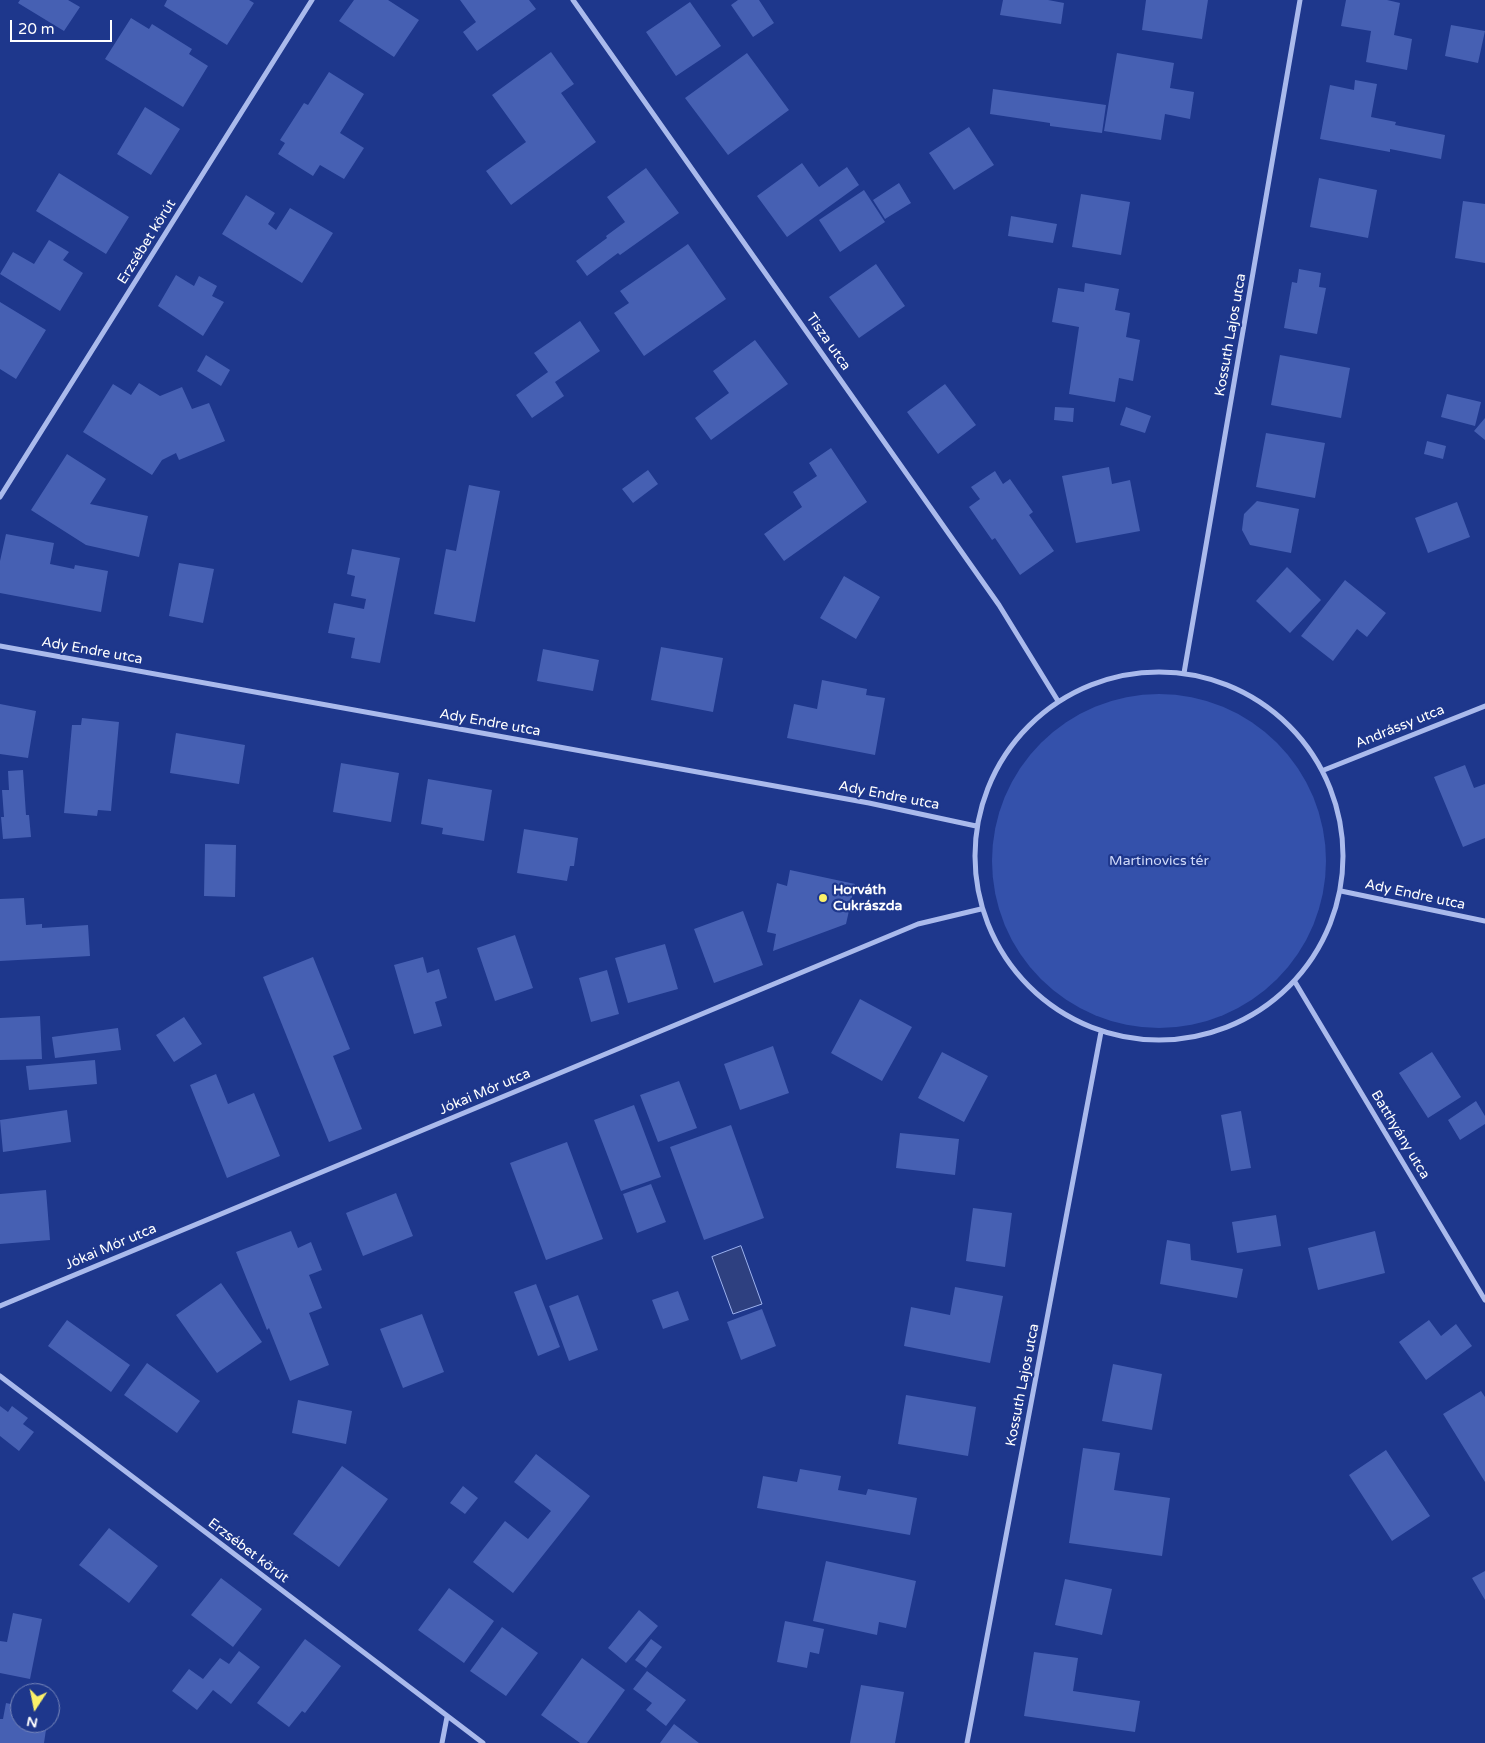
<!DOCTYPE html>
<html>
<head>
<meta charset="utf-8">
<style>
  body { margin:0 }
  #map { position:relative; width:1485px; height:1743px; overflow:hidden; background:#1e378c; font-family:"Varela Round",sans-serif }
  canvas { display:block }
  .north { position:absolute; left:10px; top:1683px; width:50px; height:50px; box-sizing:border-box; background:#1e378c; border:1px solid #7887ba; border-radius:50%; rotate:191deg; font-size:14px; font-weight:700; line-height:20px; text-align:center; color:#fff }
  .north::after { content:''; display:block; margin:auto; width:18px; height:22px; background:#fbf069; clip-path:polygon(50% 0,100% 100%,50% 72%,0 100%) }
  .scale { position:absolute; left:10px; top:20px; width:102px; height:22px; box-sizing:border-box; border:2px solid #fff; border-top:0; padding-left:6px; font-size:15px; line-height:18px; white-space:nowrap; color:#fff; -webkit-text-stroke:4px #1e378c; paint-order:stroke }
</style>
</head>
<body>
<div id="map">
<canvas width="1485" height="1743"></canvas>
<div class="north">N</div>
<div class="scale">20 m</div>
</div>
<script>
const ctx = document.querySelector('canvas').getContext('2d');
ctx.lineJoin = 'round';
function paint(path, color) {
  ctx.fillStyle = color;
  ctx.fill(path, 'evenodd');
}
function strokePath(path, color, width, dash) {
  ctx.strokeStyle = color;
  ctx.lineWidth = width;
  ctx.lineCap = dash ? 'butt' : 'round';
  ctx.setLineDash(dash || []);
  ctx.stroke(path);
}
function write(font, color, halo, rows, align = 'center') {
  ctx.font = font + ' "Varela Round",sans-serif';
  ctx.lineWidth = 4.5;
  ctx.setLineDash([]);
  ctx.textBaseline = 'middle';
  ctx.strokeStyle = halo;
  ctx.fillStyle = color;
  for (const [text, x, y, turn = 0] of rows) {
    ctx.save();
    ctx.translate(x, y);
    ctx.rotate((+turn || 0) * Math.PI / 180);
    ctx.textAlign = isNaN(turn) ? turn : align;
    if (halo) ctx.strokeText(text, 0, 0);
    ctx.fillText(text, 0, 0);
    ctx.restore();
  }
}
paint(new Path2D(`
  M992 861a167 167 0 1 1 334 0a167 167 0 1 1-334 0Z`), '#3451ab');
const water = new Path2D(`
  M741 1246 762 1304 733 1314 712 1257Z`);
paint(water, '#2e4080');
strokePath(water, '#9db2ee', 1);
paint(new Path2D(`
  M20 0H68L80 7 64 31 18 3Z
  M167 0H249L254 3 227 45 164 6Z
  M354 0H388L419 20 394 57 339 21Z
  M460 0H529L536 9 477 51 463 32 476 22Z
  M738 0H759L774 23 753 37 731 5Z
  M1003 0H1048L1064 3 1061 24 1000 15Z
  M1146 0H1208L1202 39 1142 30Z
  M1346 0H1387L1400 3 1394 35 1412 39 1407 70 1366 62 1371 31 1341 26Z
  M690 2 721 46 676 76 646 32Z
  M131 18 149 29 152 24 192 49 189 54 208 66 183 107 105 59Z
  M1451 25 1485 31 1478 63 1445 56Z
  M551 52 574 84 561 93 596 142 511 205 486 171 526 142 492 95Z
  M747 53 789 110 728 155 685 98Z
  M1117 53 1174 63 1170 88 1194 92 1190 119 1165 114 1161 140 1104 131Z
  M329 72 364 94 340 133 364 148 344 179 320 165 313 176 278 154 285 143 280 140 304 103 308 105Z
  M1355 80 1377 84 1371 117 1396 122 1395 125 1445 135 1441 159 1390 149V152L1320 139 1330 85 1354 90Z
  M993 89 1106 105 1102 133 1050 126V123L990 114Z
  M145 107 180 129 151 175 117 154Z
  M969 127 994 165 954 190 929 153Z
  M802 163 819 187 847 167 859 185 787 237 757 196Z
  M646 168 679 213 620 255 618 253 587 276 576 261 607 238 606 236 625 222 607 197Z
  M59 173 129 217 106 254 36 211Z
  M1319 178 1377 190 1368 238 1310 227Z
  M899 183 911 203 885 219 873 200Z
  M864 190 885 222 840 252 819 220Z
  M1081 194 1130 202 1121 255 1072 247Z
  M246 195 275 213 268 224 276 230 290 208 333 233 302 283 222 234Z
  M1463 201 1485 204V263L1455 258Z
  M1011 216 1057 224 1053 243 1008 236Z
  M49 240 69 252 63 260 83 273 60 311 0 274 13 252 34 264Z
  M688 244 726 299 644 356 614 313 629 303 620 291Z
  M876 264 905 306 859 338 829 297Z
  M1299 269 1321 273 1319 287 1326 288 1317 334 1284 328 1292 282 1297 283Z
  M176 275 194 286 199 276 217 286 212 296 224 302 203 336 158 306Z
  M1085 283 1119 289 1115 310 1130 313 1126 337 1140 340 1133 381 1119 378 1115 402 1069 394 1079 327 1052 322 1058 288 1084 292Z
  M0 302 46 330 16 379 0 369Z
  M580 321 600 351 555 382 564 396 532 418 516 395 548 372 534 353Z
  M755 340 788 384 711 440 695 418 729 393 713 371Z
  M206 355 230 370 221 386 197 371Z
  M1280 355 1350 368 1341 418 1271 405Z
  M139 383 160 396 182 387 192 409 209 403 225 441 179 460 176 453 162 460 152 475 83 432 113 384 131 395Z
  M945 384 976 425 938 454 907 412Z
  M1447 394 1481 402 1475 426 1441 417Z
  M1055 407 1074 408 1073 422 1054 420Z
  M1126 407 1151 416 1145 433 1120 425Z
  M1485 418V440L1474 431Z
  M1266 433 1325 443 1315 498 1256 487Z
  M1427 441 1446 446 1443 459 1424 454Z
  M831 448 867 502 784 561 764 534 802 507 793 492 817 476 809 463Z
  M67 454 106 479 90 504 148 516 139 557 86 545 31 510Z
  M1109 467 1112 484 1130 480 1140 531 1076 543 1062 476Z
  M648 470 658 484 633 503 622 489Z
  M995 471 1003 484 1010 479 1033 512 1029 515 1054 551 1020 575 995 538 992 540 969 507 980 499 971 487Z
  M469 485 500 491 475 622 434 614 446 549 456 551Z
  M1257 501 1299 509 1291 553 1250 545 1242 530 1244 514Z
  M1457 502 1470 537 1428 553 1415 518Z
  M6 534 54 543 50 564 74 569 75 565 108 571 101 612 0 593V561Z
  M352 549 400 558 380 663 351 658 355 638 328 633 334 603 364 609 366 599 351 596 355 576 347 574Z
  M179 563 214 569 203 623 169 616Z
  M1287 567 1321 600 1290 633 1256 601Z
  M844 576 880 597 856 639 820 618Z
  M1345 580 1386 613 1367 637 1357 629 1333 661 1301 636Z
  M661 647 723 658 713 712 651 700Z
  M543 649 599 660 593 691 537 681Z
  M822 680 867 689 866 695 885 698 875 755 787 738 794 704 817 709Z
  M0 704 36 711 28 758 0 754Z
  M82 718 119 722 111 811 98 810 97 816 64 813 72 725H81Z
  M176 733 245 745 239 784 170 773Z
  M341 763 399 773 391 822 333 812Z
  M1465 765 1474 788 1485 784V838L1463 847 1434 777Z
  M23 770 26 815H29L31 837 3 839 1 817H4L2 790H9L8 771Z
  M428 779 492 790 484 841 442 834 443 828 421 824Z
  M524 829 578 838 574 866H570L567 881 517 873Z
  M205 844 236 845 235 897 204 896Z
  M790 870 855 884 846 924 773 951 776 934 767 932 777 883 787 886Z
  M24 898 26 925 42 924V928L88 925 90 956 0 961V899Z
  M743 911 763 965 714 983 694 929Z
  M515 935 533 988 495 1001 477 948Z
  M665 944 678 989 628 1003 615 958Z
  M313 957 350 1049 333 1056 362 1129 329 1142 263 977Z
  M423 957 427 973 439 969 447 998 435 1002 442 1026 414 1034 394 965Z
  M607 970 619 1014 591 1022 579 978Z
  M860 999 912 1027 882 1081 831 1053Z
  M40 1016 42 1059 0 1060V1018Z
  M184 1017 202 1044 174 1062 156 1035Z
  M118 1028 121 1050 55 1058 52 1037Z
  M773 1046 789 1093 740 1110 724 1064Z
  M942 1052 988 1076 964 1122 918 1098Z
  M1432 1052 1461 1097 1428 1118 1399 1073Z
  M95 1060 97 1084 29 1090 26 1066Z
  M216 1074 228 1104 254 1093 280 1156 227 1178 190 1085Z
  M679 1081 697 1128 658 1142 640 1095Z
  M1476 1101 1485 1116V1124L1460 1140 1448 1120Z
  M634 1105 661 1177 621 1191 594 1120Z
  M67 1110 71 1142 3 1152 0 1120Z
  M1241 1111 1251 1168 1231 1171 1221 1115Z
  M731 1125 764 1218 704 1240 670 1147Z
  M900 1133 959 1139 955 1175 896 1168Z
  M567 1142 603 1239 546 1260 510 1163Z
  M651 1184 666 1222 637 1233 623 1194Z
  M46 1190 50 1240 0 1244V1194Z
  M396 1193 413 1236 363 1256 346 1213Z
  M973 1208 1012 1213 1005 1267 966 1261Z
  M1276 1215 1281 1246 1237 1253 1232 1222Z
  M291 1231 298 1248 311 1242 322 1270 309 1275 322 1308 309 1313 329 1365 290 1381 269 1328 267 1330 236 1252Z
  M1375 1231 1385 1273 1318 1290 1308 1248Z
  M1167 1240 1190 1244 1191 1260 1243 1269 1237 1298 1160 1284Z
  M221 1283 262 1342 217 1373 176 1315Z
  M536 1284 560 1347 538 1356 514 1292Z
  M955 1287 1003 1296 990 1363 904 1346 911 1307 950 1315Z
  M678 1291 689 1320 663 1329 652 1300Z
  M578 1295 598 1350 569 1361 549 1306Z
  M762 1309 776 1346 741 1360 727 1322Z
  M422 1314 444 1372 403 1388 380 1329Z
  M67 1320 130 1365 111 1392 48 1346Z
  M1429 1320 1441 1336 1456 1324 1472 1346 1426 1380 1399 1342Z
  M147 1363 200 1401 177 1433 124 1395Z
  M1113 1364 1162 1374 1152 1430 1102 1421Z
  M1481 1391 1485 1397V1482L1443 1414Z
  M906 1395 976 1407 968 1456 898 1444Z
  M298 1400 352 1411 346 1444 292 1433Z
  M0 1406 8 1412 12 1406 28 1418 23 1424 34 1432 19 1451 0 1436Z
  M1083 1448 1120 1453 1114 1490 1170 1498 1162 1556 1069 1543Z
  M1386 1450 1430 1516 1392 1541 1349 1475Z
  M536 1454 590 1496 513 1593 473 1562 505 1521 528 1539 551 1511 514 1482Z
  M342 1466 388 1499 339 1567 293 1534Z
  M800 1469 841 1476 838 1490 866 1495 868 1489 917 1498 910 1535 757 1508 763 1476 797 1482Z
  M463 1486 478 1498 465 1514 450 1503Z
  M109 1528 158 1566 129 1603 79 1565Z
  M826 1561 916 1581 906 1628 879 1622 877 1635 813 1621Z
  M1485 1571V1600L1472 1578Z
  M221 1578 262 1609 233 1647 191 1615Z
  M1065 1579 1112 1589 1102 1635 1055 1625Z
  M449 1588 494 1621 464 1663 418 1630Z
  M639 1610 658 1626 626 1663 608 1648Z
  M13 1613 42 1619 30 1679 0 1673V1641L7 1642Z
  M785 1621 824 1629 819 1654 810 1652 807 1668 777 1662Z
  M502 1627 538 1653 506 1696 470 1671Z
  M305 1639 341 1666 305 1713 302 1711 289 1727 257 1703Z
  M651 1639 662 1647 646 1668 635 1660Z
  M239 1651 260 1667 231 1704 213 1690 197 1710 172 1691 189 1669 203 1679 220 1658 229 1664Z
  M1034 1652 1078 1658 1073 1691 1140 1701 1135 1732 1024 1716Z
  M582 1658 625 1690 587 1743H580L541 1715Z
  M647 1671 686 1700 666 1726 646 1710 652 1703 633 1689Z
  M861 1685 904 1692 895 1743H850Z
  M6 1703 20 1706V1723H47L44 1743H0V1719H3Z
  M674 1724 699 1743H660Z`), '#4660b3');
strokePath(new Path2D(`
  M573 0 999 605 1058 701
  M0 497 312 0
  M0 646 869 803 976 826
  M975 856a184 184 0 1 1 368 0a184 184 0 1 1-368 0Z
  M1184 673 1300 0
  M1324 770 1485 706
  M1341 891 1485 921
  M1295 982 1485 1300
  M0 1306 918 924 981 909
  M0 1376 483 1743
  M442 1743 447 1717
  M967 1743 1101 1032`), '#aabaec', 5);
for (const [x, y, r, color] of [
  [823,898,5,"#fbf069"]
]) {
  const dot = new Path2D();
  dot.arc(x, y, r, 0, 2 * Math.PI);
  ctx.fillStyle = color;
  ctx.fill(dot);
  strokePath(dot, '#1e378c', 2);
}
write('14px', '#fff', '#1e378c', [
  ["Erzsébet körút",147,242,-58],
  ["Kossuth Lajos utca",1231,335,-80],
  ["Tisza utca",828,342,55],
  ["Ady Endre utca",92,651,10],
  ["Ady Endre utca",490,723,10],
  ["Andrássy utca",1400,727,-22],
  ["Ady Endre utca",889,796,11],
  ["Ady Endre utca",1415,895,12],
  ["Jókai Mór utca",485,1092,-23],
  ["Batthyány utca",1400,1135,59],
  ["Jókai Mór utca",111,1247,-23],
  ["Kossuth Lajos utca",1023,1385,-79],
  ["Erzsébet körút",248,1551,37]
]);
write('14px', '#cfd9f9', '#1e378c', [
  ["Martinovics tér",1159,861]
]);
write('bold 14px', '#fff', '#1e378c', [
  ["Horváth",833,890],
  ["Cukrászda",833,906]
], 'left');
</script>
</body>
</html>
